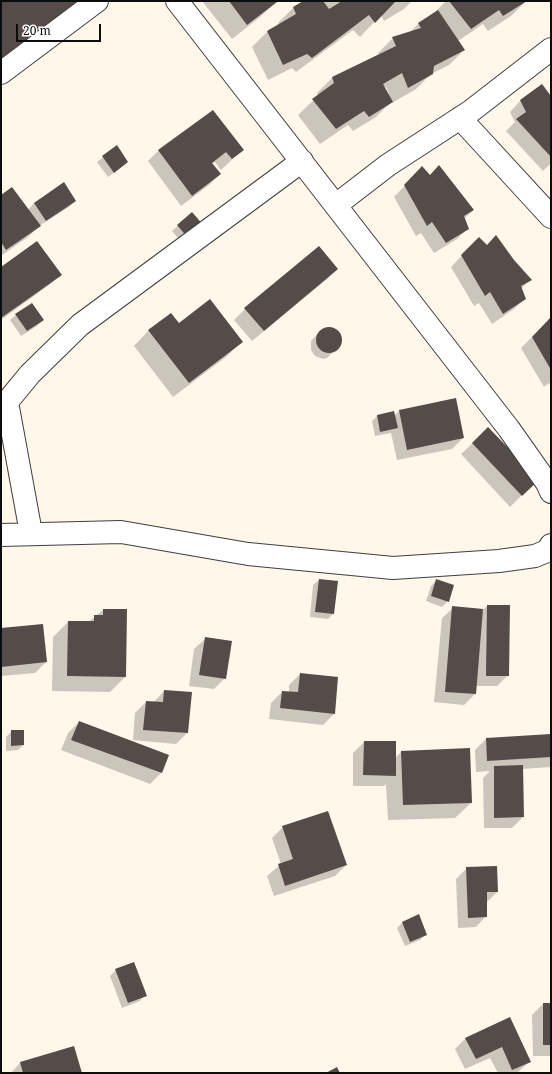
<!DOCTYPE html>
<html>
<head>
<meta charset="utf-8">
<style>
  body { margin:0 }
  #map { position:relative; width:552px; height:1074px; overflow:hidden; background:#fff7ea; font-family:"Noto Serif",serif }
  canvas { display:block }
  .frame { position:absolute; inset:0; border:2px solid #0c0c0c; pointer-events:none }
  .scale { position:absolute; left:16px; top:24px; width:85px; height:18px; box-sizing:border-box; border:2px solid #0c0c0c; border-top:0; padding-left:5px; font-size:12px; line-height:14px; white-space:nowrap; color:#0c0c0c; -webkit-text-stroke:3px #fff; paint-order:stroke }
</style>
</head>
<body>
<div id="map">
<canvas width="552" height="1074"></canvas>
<div class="frame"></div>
<div class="scale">20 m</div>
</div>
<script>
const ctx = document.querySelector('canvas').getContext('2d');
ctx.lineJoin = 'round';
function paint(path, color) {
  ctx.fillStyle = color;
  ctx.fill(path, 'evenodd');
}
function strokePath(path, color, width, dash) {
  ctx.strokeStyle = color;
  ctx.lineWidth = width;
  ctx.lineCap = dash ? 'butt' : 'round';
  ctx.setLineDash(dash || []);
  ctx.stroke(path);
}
paint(new Path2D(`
  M202 1H275L276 2 260 17 232 39Z
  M305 1H412L404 9 384 21 381 15 360 37 353 30 296 72 292 68 268 80 252 47 268 31 279 25 278 23 293 8Z
  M446 1H526L511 16 488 31 483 24 458 41 464 50 449 65 431 74 416 89 392 103V101L376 117 353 131 348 125 320 144 298 115 318 96 317 93 332 78 379 56 378 53 393 38 409 33 419 23 432 15ZM386 87 389 94H388L384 88Z
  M542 86 551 98V163L543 171 506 131 515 122 510 112 520 101Z
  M116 147 121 167 108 177 97 162Z
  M159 150H242L221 170 215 162 212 164 220 174 209 185 181 206 148 161Z
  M422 168 429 176 473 210 464 219 468 228 457 239 434 253 421 233 416 236 394 197Z
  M64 184 75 201 69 207 39 226 28 237 1 256V196L28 210 34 203Z
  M192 213 183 244 172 231Z
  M479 238 486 246 513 260 530 280 521 289 525 298 514 309 492 324 479 303 474 306 451 267Z
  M1 268 60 274 49 285 1 320Z
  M337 269 326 280 252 341 234 320 245 309Z
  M16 315 43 320 37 326 21 336 10 320Z
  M550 319 551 321V387L549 383 544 387 521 348Z
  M179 324 241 342 226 357 173 397 134 346 149 330Z
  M326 328 334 329 338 332 341 339 339 346 327 358 323 359 315 356 311 350V341L322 329Z
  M399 411 463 438 452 449 397 460 391 433 375 436 372 421 377 416H394Z
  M488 429 526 491 510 507 461 454Z
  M319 580 333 614 328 619 310 617 313 585Z
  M437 580 448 601 442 607 426 601 431 586Z
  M487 606 508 675 497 686H475V694L464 705 434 702 442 618 453 608 483 610Z
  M103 610 125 677 110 692 52 691 53 637 68 622H88Z
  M1 629 46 662 35 673 1 676Z
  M205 639 225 678 214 689 189 686 194 649Z
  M300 674 334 714 323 725 269 719 271 703 282 692H289V685Z
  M164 691 190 693 187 733 176 744 133 740 135 713 146 702 153 703Z
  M79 722 168 755 161 773 150 784 61 750 68 733Z
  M12 731 23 745 18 750 6 751V737Z
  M551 735V767L522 769 523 817 512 828H484L483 778 490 771 476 772 475 750 486 739Z
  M364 742 395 758 401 752 471 803 455 818 388 820 386 784 384 786H353V753Z
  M283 827 346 865 335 876 274 896 267 876 281 864 272 838Z
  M467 868 497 892 486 903V916L476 927 458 928 456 879Z
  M418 916 426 934 420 940 405 946 397 928 402 923Z
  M116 970 145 995 140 1001 122 1008 110 976Z
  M543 1004H551V1056H533L532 1015Z
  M509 1018 530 1061 517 1073H498L490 1058 465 1069 455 1049 466 1038Z
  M20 1063 81 1073H11Z`), '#0003');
paint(new Path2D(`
  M1 1H93L1 60Z
  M229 1H276L277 2 247 25Z
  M303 1H323L329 9 342 1H396L375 23 369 15 312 58 307 54 283 65 267 31 296 14 293 7Z
  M449 1H527L503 16 499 10 471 29Z
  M438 10 465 50 434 66 433 74 408 88 402 73 383 84 393 102 369 117 364 111 336 129 312 99 334 83 332 77 396 46 392 37 421 28 418 23Z
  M542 84 551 96V157L516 119 526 112 520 100Z
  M213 110 244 150 232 159 226 152 212 163 221 174 192 196 158 150Z
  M117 145 128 162 114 173 102 156Z
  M439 165 474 210 464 216 469 229 446 243 432 222 427 226 404 185 422 166 430 175Z
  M64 182 76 201 46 221 34 203Z
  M12 187 41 226 6 250 1 242V195Z
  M192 212 204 226 189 239 177 225Z
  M496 235 514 260 532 280 521 286 526 299 503 314 490 292 485 296 461 255 479 237 487 245Z
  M37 241 62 275 1 318V267Z
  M319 246 338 269 264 331 244 308Z
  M210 299 243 342 189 383 148 330 171 313 179 323Z
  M32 303 44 320 27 331 15 314Z
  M550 318 551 319V370L532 337Z
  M316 340a13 13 0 1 1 26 0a13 13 0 1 1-26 0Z
  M456 398 464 438 407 450 399 410Z
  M394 411 398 428 380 432 377 415Z
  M488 427 539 480 522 496 472 443Z
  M319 579 338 581 334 614 315 612Z
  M436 579 454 585 449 602 431 596Z
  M487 605H510L509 676H486Z
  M452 606 483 609 476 694 445 692Z
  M103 609H127L126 677 67 676 68 621H94V615H103Z
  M43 624 47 662 1 667V628Z
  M205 637 232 641 226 679 199 675Z
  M300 673 338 677 335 714 280 708 282 691 298 692Z
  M164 690 192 692 188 733 143 730 146 701 163 702Z
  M79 721 169 755 162 773 71 740Z
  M11 730H24V745L11 746Z
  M551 734V757L487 761 486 738Z
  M364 741H396V776L363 775Z
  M470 748 472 803 403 805 401 751Z
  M523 765 524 817 494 818V766Z
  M328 811 347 865 285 886 278 864 293 859 282 826Z
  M497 866 498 892H487V917L468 918 466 867Z
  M419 914 427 935 410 942 402 922Z
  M134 962 147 996 128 1003 115 969Z
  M543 1003H551V1045H543Z
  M510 1017 531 1062 512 1070 502 1047 476 1059 465 1038Z
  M74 1046 82 1073H23L20 1062Z
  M337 1067 340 1073H326Z`), '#554b48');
const street = new Path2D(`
  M177 1 509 429 547 483 551 492
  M1 73 97 1
  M460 118 551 217
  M336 205 388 165 471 111 551 49
  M31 533 7 402 30 374 80 325 302 161
  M1 535 121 532 248 554 393 568 499 561 535 556 547 551 551 545`);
strokePath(street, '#3f3f3f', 24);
strokePath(street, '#fff', 22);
</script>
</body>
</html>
